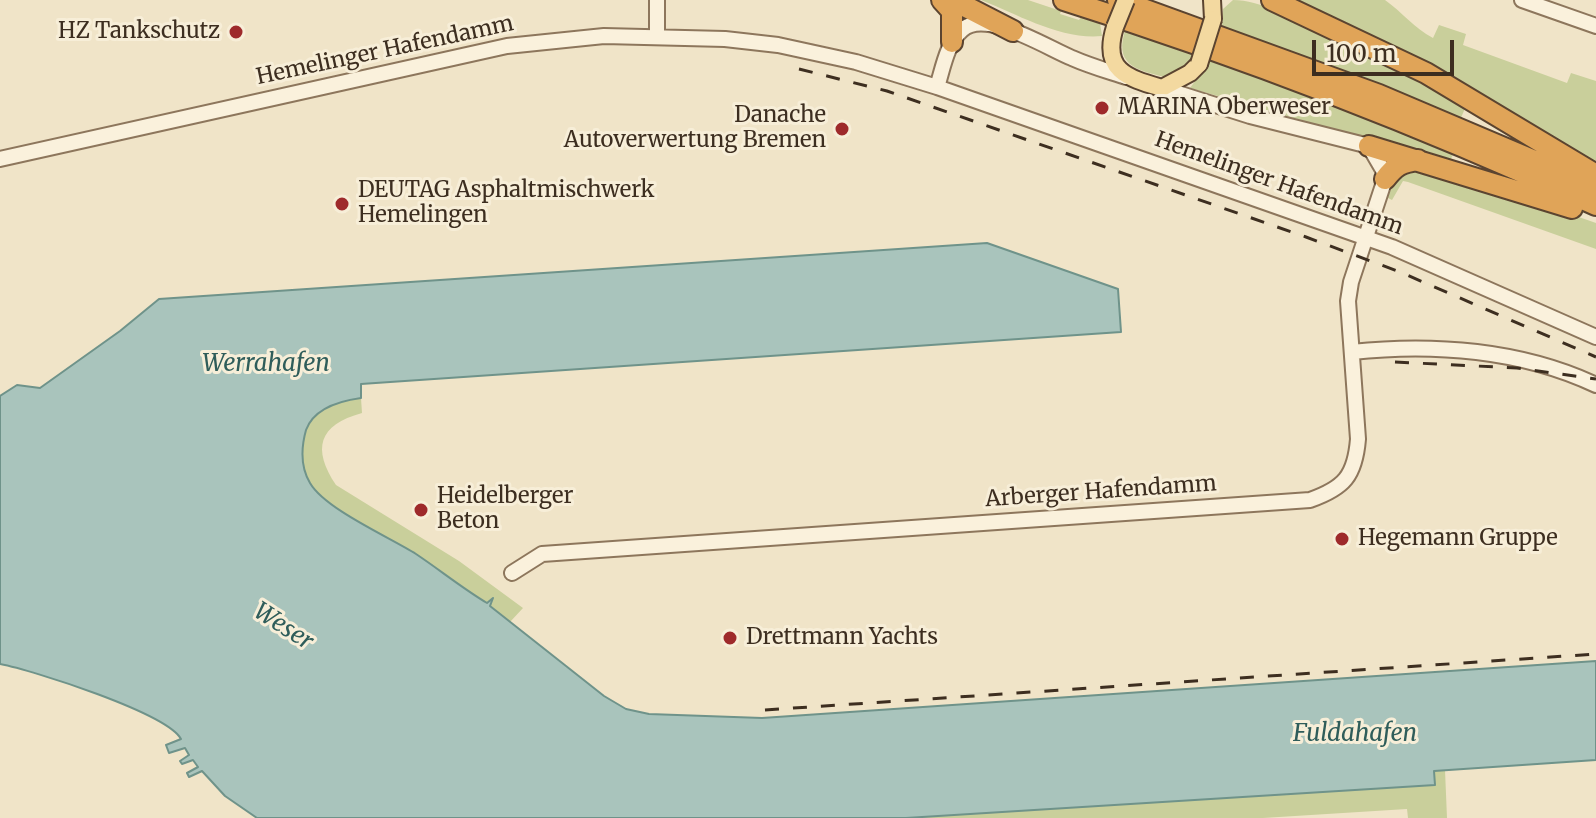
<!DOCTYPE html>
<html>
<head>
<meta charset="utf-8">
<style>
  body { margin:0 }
  #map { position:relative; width:1596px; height:818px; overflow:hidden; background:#f0e4c8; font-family:Merriweather,serif }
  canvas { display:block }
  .scale { position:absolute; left:1312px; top:40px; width:142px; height:36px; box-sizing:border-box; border:4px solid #3d2e20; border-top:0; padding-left:10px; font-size:24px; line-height:28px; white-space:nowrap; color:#3d2e20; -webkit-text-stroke:6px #f7eed8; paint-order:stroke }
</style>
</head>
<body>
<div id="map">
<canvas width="1596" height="818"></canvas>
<div class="scale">100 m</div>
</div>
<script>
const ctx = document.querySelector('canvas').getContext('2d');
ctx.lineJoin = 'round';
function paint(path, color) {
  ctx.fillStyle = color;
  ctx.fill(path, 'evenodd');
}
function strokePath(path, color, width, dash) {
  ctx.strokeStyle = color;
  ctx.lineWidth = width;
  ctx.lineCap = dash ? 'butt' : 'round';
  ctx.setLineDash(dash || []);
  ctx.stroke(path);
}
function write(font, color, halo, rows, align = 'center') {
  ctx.font = font + ' Merriweather,serif';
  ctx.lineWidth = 6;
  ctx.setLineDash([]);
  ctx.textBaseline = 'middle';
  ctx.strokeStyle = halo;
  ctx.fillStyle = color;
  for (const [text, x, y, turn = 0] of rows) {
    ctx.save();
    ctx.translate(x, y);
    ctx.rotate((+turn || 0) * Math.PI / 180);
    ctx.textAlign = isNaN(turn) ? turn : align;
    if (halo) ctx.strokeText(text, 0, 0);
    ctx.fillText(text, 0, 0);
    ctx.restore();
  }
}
paint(new Path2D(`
  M981 0H1028L1061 11 1060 14 1079 20 1081 17 1100 23 1102 36C1061 40 1019 15 981 0Z
  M1233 0C1261 0 1289 18 1315 30 1366 54 1416 78 1466 106L1460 120 1222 27 1223 9Z
  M1284 0H1385C1402 12 1414 28 1433 38L1439 25 1466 34 1463 45 1567 83 1571 73 1596 81V170Z
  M1126 28 1194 53 1188 67 1165 77C1135 70 1113 64 1126 28Z
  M1213 57 1455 150 1449 163 1190 88Z
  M1410 167 1524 198 1596 223V249L1408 182 1403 181 1392 200 1386 197 1392 178Z
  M361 398 362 413C318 425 312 449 336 485L459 561 523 608 510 622 490 605 491 601 486 603C462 587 440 569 415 554 388 537 325 508 310 483 300 466 301 448 306 430 314 408 340 401 361 398Z
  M1445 770 1447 818H1408L1407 809 1263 818H906L1434 785V771Z`), '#c9cf9b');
const water = new Path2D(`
  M987 243 1118 289 1121 332 361 384V398C339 401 314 408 306 430 301 448 300 466 310 483 325 509 389 537 416 554 440 570 462 588 487 603L493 598 490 606 604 696 626 709 649 714 762 718 1596 661V760L1434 771 1435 785 906 818H257L225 796 202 771 189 777 187 773 198 767 193 760 182 764 180 761 189 755 185 748 169 753 166 745 181 739C167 713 32 670 0 664V396L17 385 40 388 120 331 159 299Z`);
paint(water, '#a9c4bc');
strokePath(water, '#6f938a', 2);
const minor = new Path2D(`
  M657 0V35
  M1522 0 1596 26
  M937 87C943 68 947 43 962 30 985 8 1047 48 1072 58 1090 66 1108 71 1126 77
  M0 159 507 46 604 36 725 39 778 45 856 62 937 87 1392 247 1596 337
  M1352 352C1433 343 1522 350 1596 385
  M512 573 542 554 1310 500C1344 488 1355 476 1358 439L1348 301 1351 282 1385 179 1383 170 1369 146 1250 116 1162 88`);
const major = new Path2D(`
  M1212 0 1213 19
  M1115 27C1101 71 1128 78 1162 88L1190 73 1199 64`);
const highway = new Path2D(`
  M942 0 952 11V42
  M953 0 1013 31
  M1064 0C1245 57 1423 126 1596 205
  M1118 0 1379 95 1596 187
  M1272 0 1426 73 1596 175
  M1369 146 1572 208
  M1385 179C1395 166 1401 162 1418 160`);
strokePath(minor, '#8d765c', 18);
strokePath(major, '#5b4430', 20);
strokePath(highway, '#5b4430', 24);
strokePath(minor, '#faf1dc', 14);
strokePath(major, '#f3d9a0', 16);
strokePath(highway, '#e0a458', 20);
strokePath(new Path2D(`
  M799 69 887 91 1306 237 1400 272 1596 357
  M1395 362 1517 368 1596 379
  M765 710 1596 654`), '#3d2e20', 3, [14, 14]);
const majorBridge = new Path2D(`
  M1115 27 1126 0
  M1199 64 1213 19`);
strokePath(majorBridge, '#5b4430', 20, []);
strokePath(majorBridge, '#f3d9a0', 16);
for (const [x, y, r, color] of [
  [236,32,8,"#9e2a2b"],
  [1102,108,8,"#9e2a2b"],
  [842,129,8,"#9e2a2b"],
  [342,204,8,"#9e2a2b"],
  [421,510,8,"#9e2a2b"],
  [1342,539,8,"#9e2a2b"],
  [730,638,8,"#9e2a2b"]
]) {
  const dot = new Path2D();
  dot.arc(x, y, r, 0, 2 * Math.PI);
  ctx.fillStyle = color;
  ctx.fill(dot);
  strokePath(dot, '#f7eed8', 3);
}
write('22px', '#3d2e20', '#f7eed8', [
  ["HZ Tankschutz",220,32,"right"],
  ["MARINA Oberweser",1118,108],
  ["Danache",826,116,"right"],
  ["Autoverwertung Bremen",826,141,"right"],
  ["DEUTAG Asphaltmischwerk",358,191],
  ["Hemelingen",358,216],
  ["Heidelberger",437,497],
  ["Beton",437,522],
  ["Hegemann Gruppe",1358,539],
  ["Drettmann Yachts",746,638]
], 'left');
write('22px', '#3d2e20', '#f7eed8', [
  ["Hemelinger Hafendamm",385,51,-12],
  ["Hemelinger Hafendamm",1279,184,20],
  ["Arberger Hafendamm",1101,492,-4]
]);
write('italic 24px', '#2f5d5a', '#f7eed8', [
  ["Werrahafen",266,364],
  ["Weser",283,627,33],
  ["Fuldahafen",1355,734]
]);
</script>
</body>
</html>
